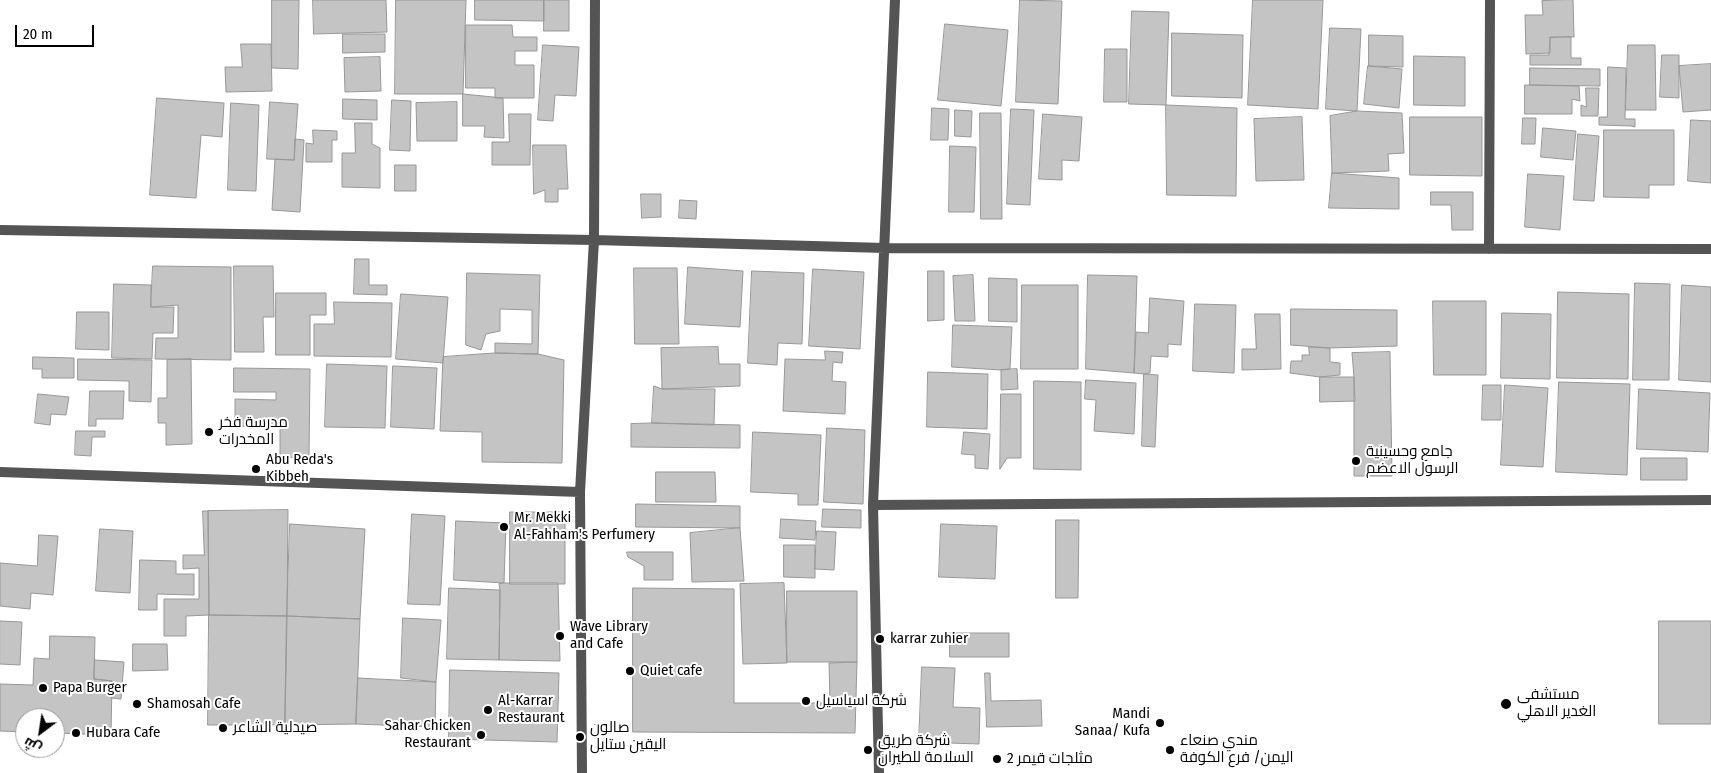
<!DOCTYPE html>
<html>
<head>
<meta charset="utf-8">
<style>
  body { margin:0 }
  #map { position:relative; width:1711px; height:773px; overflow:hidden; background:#fff; font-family:"Fira Sans Condensed",Cairo,sans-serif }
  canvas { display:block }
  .north { position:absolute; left:15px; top:708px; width:50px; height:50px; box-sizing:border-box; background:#fff; border:1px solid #999; border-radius:50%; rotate:211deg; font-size:14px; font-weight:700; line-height:20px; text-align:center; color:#000 }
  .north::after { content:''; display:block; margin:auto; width:18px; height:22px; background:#000; clip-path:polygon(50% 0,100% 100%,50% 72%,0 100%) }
  .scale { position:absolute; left:15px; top:25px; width:79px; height:22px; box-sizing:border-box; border:2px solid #000; border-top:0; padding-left:6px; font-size:15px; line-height:18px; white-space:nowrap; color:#000; -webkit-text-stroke:4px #fff; paint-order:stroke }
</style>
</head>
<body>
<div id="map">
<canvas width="1711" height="773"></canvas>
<div class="north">ش</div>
<div class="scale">20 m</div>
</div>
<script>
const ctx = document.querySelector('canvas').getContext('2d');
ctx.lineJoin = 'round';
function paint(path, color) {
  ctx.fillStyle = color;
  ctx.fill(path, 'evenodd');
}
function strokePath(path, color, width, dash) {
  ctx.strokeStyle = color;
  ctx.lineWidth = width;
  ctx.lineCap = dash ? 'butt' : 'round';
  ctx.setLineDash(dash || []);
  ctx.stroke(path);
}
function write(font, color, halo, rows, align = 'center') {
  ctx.font = font + ' "Fira Sans Condensed",Cairo,sans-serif';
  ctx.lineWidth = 4;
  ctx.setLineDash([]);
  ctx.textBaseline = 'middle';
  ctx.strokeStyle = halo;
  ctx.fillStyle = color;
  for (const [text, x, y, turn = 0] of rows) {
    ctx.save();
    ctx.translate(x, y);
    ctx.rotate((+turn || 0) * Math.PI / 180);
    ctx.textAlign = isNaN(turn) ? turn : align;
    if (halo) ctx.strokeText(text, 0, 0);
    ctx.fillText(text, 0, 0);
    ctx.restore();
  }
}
const building = new Path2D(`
  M272 0H299L298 69 272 68Z
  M313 0H386L387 32 314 34Z
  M396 0H466L463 94H395Z
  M475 0H544V21L475 20Z
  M544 0H569V31H544Z
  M1020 0 1062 1 1058 104 1016 102Z
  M1253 0H1323L1318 109 1248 105Z
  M1573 0 1574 37H1550V53L1526 54 1525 15H1543L1542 1Z
  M1132 11 1169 12 1166 105 1129 104Z
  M945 24 1008 30 1001 106 938 100Z
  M466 25H512L513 37H537V51H515V65H534V98H495V88H466Z
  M1330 28 1361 29 1357 111 1326 109Z
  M1172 33 1243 35 1242 98 1172 96Z
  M343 34H385V52L343 53Z
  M1369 35 1403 36V67L1369 66Z
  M1571 37V58H1581V65H1530V55H1549L1550 38Z
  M241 44H271L272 91 226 92 225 67H242Z
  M543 45 579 47 576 96 555 95 553 121 538 120Z
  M1628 45H1655L1656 110H1626Z
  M1105 49H1127V102H1104Z
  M1662 55H1679V98L1660 97Z
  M1414 56 1465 57V106L1414 105Z
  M380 57 381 91 345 92 344 58Z
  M1711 64V110L1683 112 1679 66Z
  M1368 66 1402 69 1399 108 1364 104Z
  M1608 67 1626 68 1625 119H1635V127L1631 126 1599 125V117H1607Z
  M1530 68 1600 69V86L1530 85Z
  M1525 85 1579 86 1580 101 1572 99V114H1525Z
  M1586 88H1599L1598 116H1581V105L1586 107Z
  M463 94 503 98 504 138 484 137 485 126H463Z
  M157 98 224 103 222 137 201 135 196 198 150 195Z
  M343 99 377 100V120L343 119Z
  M392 100 411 101 410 151 390 150Z
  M270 102 298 104 294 160 267 159Z
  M457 102V141H417L416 103Z
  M231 103 259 105 256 191 228 190Z
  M1166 105 1237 108 1236 196 1167 195Z
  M932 108 949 109 948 140H931Z
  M1011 109 1034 110 1030 205 1007 204Z
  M955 110 972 111 971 137 955 136Z
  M1357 111 1402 113 1404 153 1388 154 1389 171 1332 173 1330 116Z
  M980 113H1001L1002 219H981Z
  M509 114H531L530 165H492V142H509Z
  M1043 114 1082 117 1079 161 1062 160V180L1039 179Z
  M1302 117 1304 180 1256 181 1254 119Z
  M1410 117H1482V176L1410 175Z
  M1523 118H1536L1535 144H1522Z
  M1691 120 1711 121V183L1688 181Z
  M355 123H372V144L380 148V188L342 187V153H355Z
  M1543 128 1576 131 1573 160 1541 157Z
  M313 130 337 131V140H332V162H306V143L313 144Z
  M1604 130H1674V185H1649V198L1604 197Z
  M1578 134 1599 136 1594 201 1574 200Z
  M295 139 304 140 300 212 272 210 275 159 294 160Z
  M533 145H566L568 189H558V202H545V190L534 194Z
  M950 146 976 147 974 212H949Z
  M395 165H416V191H395Z
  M1332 173 1399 178V209L1329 208Z
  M1528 174 1564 176 1560 230 1525 227Z
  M1431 192H1473V230H1452L1451 205H1431Z
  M641 194H661V217L642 218Z
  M680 200 697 201 696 219 679 218Z
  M355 259H369V285H387V295L354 294Z
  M153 266 231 267V360L155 359 156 338H178V305L151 307Z
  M234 266H273L274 317H263L264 352H235Z
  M688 267 743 271 740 327 685 324Z
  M634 268H677L679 344H635Z
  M813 269 864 272 860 349 809 346Z
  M752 271 804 273 802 344 778 343 777 365 748 363Z
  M928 271H944V320L928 321Z
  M467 273 540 275 538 354 495 353V343L532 344V310L500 309V331L486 334 481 350 466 345Z
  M973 275 975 321H955L953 276Z
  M1088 275 1137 276 1134 373 1086 369Z
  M989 278 1017 279V322L989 321Z
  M1635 283 1670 284 1669 380H1633Z
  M114 284 151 285V307H174L173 333H153L152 359 112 358Z
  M1022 285H1078V369H1021Z
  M1682 285 1711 287V382L1679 380Z
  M1558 292 1629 294 1628 379 1557 378Z
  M276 293H326V315H310V355H276Z
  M401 294 448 297 443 363 396 359Z
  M1150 298 1184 301 1181 345 1168 344V357L1151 356 1150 373 1144 374 1134 373 1136 332 1148 333Z
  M1433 301H1486V375H1434Z
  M334 302 392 303 391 357 314 356V324H334Z
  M1195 304 1236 305 1234 373 1193 371Z
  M1291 309 1397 310V346L1330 348 1291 345Z
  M77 312H109V350L76 349Z
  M1502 313 1551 314 1550 379 1501 378Z
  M1255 314H1280L1281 369 1242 370V349H1256Z
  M953 325 1012 327 1010 369 1001 370 952 367Z
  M718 347 719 364H740V386L662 389 661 348Z
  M1309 347 1330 348V362L1340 363V375L1320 377 1290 373 1291 361H1302V355H1309Z
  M825 351 843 352 842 363 833 362 832 381 846 382 845 414 783 411 785 359 825 360Z
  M1390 352 1392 476H1354V377L1352 353Z
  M495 353 538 354 564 360 562 463 482 462V432L440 431 443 357Z
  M33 357 74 358V378H42V369H33Z
  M78 359 152 360 151 402 129 401V381L78 380Z
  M191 359 192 444 166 445V423H158V398H167V360Z
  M327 364 387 366 385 428 325 427Z
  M393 366 437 368 434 429 391 427Z
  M234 368 310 369 309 458 280 457V427L235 426V399L276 400V392H234Z
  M1017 369 1018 389 1001 390V370Z
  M928 372 988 374 987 429 927 427Z
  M1144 374 1158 375 1155 447 1142 446Z
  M1320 377H1354L1355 401 1320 402Z
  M1086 380 1136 383 1134 434 1094 431 1096 400 1085 399Z
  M1034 381 1081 382V470L1034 469Z
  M1559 382 1630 384 1627 475 1556 472Z
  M1483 385H1501V420H1482Z
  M1505 385 1548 388 1543 467 1501 465Z
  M654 386 662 389H715L714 425 652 423Z
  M1639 389 1710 393 1708 452 1637 449Z
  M90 391H124L123 419H96V426H89Z
  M38 394 69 397 66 415 51 414 50 425 35 423Z
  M1001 394H1021V458H1007L1000 469Z
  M652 423 740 425V448L631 447V424Z
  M827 428 865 430 863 504 824 502Z
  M76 431H105V437H92L91 456 75 455Z
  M753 432 821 435 818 505H798V494L751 492Z
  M964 432 990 434 988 469 975 468V455L962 454Z
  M1641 458H1687V480H1641Z
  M656 472H715L716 502H656Z
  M636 504 740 506V528L636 527Z
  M823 509 861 510V528L822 527Z
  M288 510 287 616 209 615 208 511Z
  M203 511H208L209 615 186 616V636H164V599H199V568L183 569V555H204Z
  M510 512H565V584H510Z
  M412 514 445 516 440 605 408 604Z
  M781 519 816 521 815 540 780 538Z
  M1056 520H1079L1078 598H1056Z
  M456 521 506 523 504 583 454 580Z
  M290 524 365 529 360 619 287 616Z
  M941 524 997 526 995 579 939 577Z
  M740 528 744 581 692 582 690 533Z
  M100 529 133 531 130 593 96 591Z
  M817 531 836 532 834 570 815 569Z
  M39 535 58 536 53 595 31 593 30 609 0 606V563L37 566Z
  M784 545H815V578L784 577Z
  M627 552H673V580H644V566L628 557Z
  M140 560 176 561V574H194V595L157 594V610H139Z
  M504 583H558L560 661 499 660 500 590 499 584Z
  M784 583 787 663 743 664 740 584Z
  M449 588 500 590 499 660 447 659Z
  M633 588 734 589V703H830L829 663 857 662 855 733 633 732Z
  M787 591H857V662H787Z
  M209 615 287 616 285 725H208Z
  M287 616 360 619 356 724 285 725Z
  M403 618 441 620 436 682 401 678Z
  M0 621 22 622 20 665 0 664Z
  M1659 621H1711V724H1659Z
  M950 633H1009V657H950Z
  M50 636 95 637 94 679 112 681 111 735 55 733V718H25V732L0 731V684L33 685 34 658 49 659Z
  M133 644H167L168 670 133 671Z
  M95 660 124 662 121 699 111 698 112 681 94 679Z
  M922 667 955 668 953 707 980 708 979 744 919 742Z
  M450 670 559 673 557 742 449 739Z
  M985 673H990L991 701 1041 700 1042 726 987 727Z
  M358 678 436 682 435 727 356 724Z`);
paint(building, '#c4c4c4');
strokePath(building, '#989898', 1);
strokePath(new Path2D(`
  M595 0 594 240 885 248 1711 249
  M0 230 594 240 580 492
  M1489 249 1490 0
  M0 472 580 492 582 773
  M873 505 1711 500
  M879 773 873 505 895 0`), '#545454', 10);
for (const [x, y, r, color] of [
  [209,432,5,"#000"],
  [1356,461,5,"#000"],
  [256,469,5,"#000"],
  [504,527,5,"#000"],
  [560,636,5,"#000"],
  [880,639,5,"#000"],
  [630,671,5,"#000"],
  [43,688,5,"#000"],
  [806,701,5,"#000"],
  [137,704,5,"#000"],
  [1506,704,6,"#000"],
  [488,710,5,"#000"],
  [1160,723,5,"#000"],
  [223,728,5,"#000"],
  [76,733,5,"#000"],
  [481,735,5,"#000"],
  [580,737,5,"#000"],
  [868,750,5,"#000"],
  [1170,750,5,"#000"],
  [997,759,5,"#000"]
]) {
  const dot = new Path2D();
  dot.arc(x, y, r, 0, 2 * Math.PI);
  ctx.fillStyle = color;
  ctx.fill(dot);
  strokePath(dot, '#fff', 2);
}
write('15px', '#000', '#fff', [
  ["مدرسة فخر",219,423],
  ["المخدرات",219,440],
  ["جامع وحسينية",1366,452],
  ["الرسول الاعضم",1366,469],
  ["Abu Reda's",266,460],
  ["Kibbeh",266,477],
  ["Mr. Mekki",514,518],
  ["Al-Fahham's Perfumery",514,535],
  ["Wave Library",570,627],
  ["and Cafe",570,644],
  ["karrar zuhier",890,639],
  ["Quiet cafe",640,671],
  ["Papa Burger",53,688],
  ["مستشفى",1517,695],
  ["الغدير الاهلي",1517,712],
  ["Al-Karrar",498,701],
  ["Restaurant",498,718],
  ["شركة اسياسيل",816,701],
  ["Shamosah Cafe",147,704],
  ["Mandi",1150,714,"right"],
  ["Sanaa/ Kufa",1150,731,"right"],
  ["Sahar Chicken",471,726,"right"],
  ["Restaurant",471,743,"right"],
  ["صيدلية الشاعر",233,728],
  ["صالون",590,728],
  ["اليقين ستايل",590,745],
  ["Hubara Cafe",86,733],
  ["شركة طريق",878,741],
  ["السلامة للطيران",878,758],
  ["مندي صنعاء",1180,741],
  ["اليمن/ فرع الكوفة",1180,758],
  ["مثلجات قيمر 2",1007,759]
], 'left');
</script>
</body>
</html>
